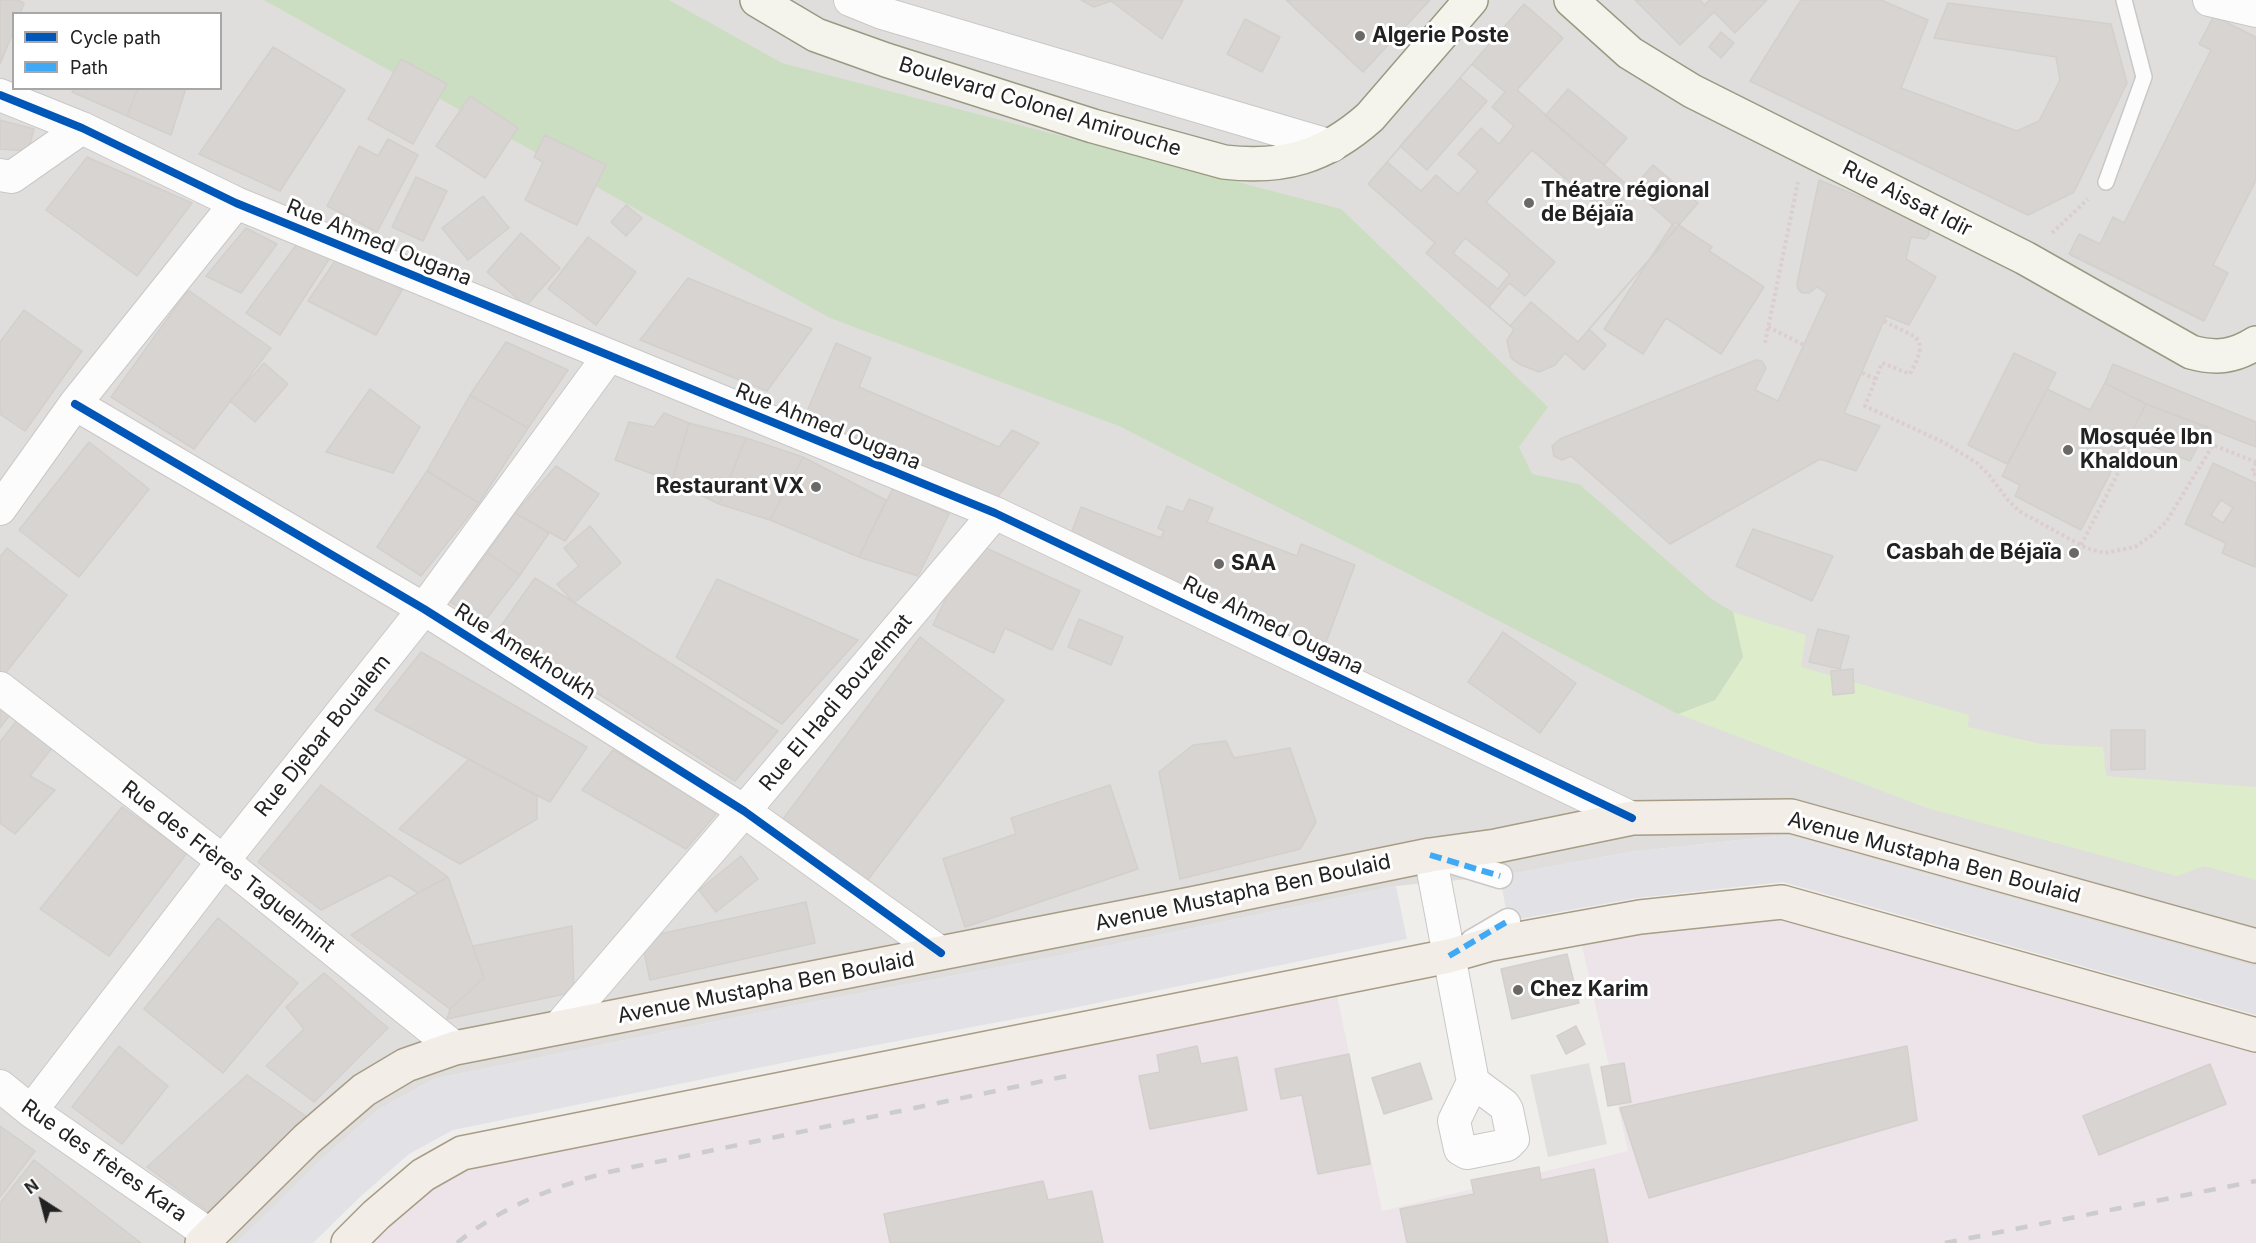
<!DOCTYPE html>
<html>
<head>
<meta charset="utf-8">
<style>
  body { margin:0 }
  #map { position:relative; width:2256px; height:1243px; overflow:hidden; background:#f0eeeb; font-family:Inter,sans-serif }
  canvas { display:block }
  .legend { position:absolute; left:12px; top:12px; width:210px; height:78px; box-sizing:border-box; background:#fff; border:2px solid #a7a7a7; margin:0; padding:8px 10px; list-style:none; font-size:18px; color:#222 }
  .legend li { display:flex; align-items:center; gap:12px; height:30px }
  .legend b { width:30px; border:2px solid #a7a7a7 }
  .north { position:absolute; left:12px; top:1171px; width:60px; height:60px; -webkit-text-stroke:4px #fff; paint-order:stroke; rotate:324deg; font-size:16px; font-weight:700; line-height:24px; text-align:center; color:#222 }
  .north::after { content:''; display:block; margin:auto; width:21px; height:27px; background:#222; clip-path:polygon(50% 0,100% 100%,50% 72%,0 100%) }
</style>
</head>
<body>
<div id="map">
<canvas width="2256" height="1243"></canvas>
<ul class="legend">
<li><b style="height:8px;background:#0057b8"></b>Cycle path</li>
<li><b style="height:8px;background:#3fa9f5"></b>Path</li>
</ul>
<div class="north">N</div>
</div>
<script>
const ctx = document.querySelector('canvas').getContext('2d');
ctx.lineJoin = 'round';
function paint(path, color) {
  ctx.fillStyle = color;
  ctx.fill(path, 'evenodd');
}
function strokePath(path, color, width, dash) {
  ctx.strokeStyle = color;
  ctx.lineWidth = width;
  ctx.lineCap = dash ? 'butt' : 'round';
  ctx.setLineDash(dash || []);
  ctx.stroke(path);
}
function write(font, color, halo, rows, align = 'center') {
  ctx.font = font + ' Inter,sans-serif';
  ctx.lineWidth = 6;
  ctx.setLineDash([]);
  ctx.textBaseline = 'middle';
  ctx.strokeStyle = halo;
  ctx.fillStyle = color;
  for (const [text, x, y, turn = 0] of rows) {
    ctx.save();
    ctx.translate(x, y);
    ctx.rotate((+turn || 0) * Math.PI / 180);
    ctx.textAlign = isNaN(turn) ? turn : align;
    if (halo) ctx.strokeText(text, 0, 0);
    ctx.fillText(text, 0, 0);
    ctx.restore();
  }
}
paint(new Path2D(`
  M0 0H2256V967L1787 835 1630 852 1500 876 1396 886 1058 956 792 1006 434 1079 378 1110 324 1157 237 1243H0ZM14 14H220V88H14Z`), '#dfdedc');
paint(new Path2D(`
  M1781 918 2256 1052V1243H371L432 1188 467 1168 1337 995 1382 1211 1628 1151 1582 946 1643 932Z`), '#ede4e9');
paint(new Path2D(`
  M1733 612 1806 635 1801 667 1969 715 1968 727 2041 744 2103 747 2106 776 2256 787V880L2204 866 2177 876 1927 808 1678 714 1715 700 1743 657Z`), '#ddeccb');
paint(new Path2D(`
  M264 0H669L782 63 1341 209 1548 407 1519 447 1532 474 1579 484 1710 598 1733 612 1743 657 1715 700 1678 714 1401 570 1119 426 830 318Z`), '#cbdec1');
paint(new Path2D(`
  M1589 1063 1607 1144 1548 1157 1530 1075Z`), '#e0dfde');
paint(new Path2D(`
  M1787 835 2256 967V1015L1783 882 1637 898 1508 921 1500 876 1630 852Z
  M1396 886 1407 939 1068 1009 802 1059 453 1130 409 1154 360 1197 313 1243H237L324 1157 378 1110 434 1079 792 1006 1058 956Z`), '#e2e1e5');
const building = new Path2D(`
  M0 0H17L24 3 20 14H14V30L0 64Z
  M1081 0H1183L1162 39 1111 1 1094 7Z
  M1286 0H1430L1363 72Z
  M1635 0H1700L1705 5 1709 0H1767L1735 33 1714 12 1680 45Z
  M1801 0H1881L1928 20 1901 88 2017 131 2039 121 2060 80 2056 57 1934 38 1948 3 2111 24 2127 83 2074 192 2028 215 1750 81Z
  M1524 4 1563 38 1517 90 1632 189 1653 165 1698 203 1589 329 1606 345 1584 370 1565 353 1555 365 1539 372 1519 364 1511 358 1507 341 1514 329 1426 253 1435 243 1368 184ZM1465 238 1510 274 1498 289 1453 253Z
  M2214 16 2256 37V180L2213 265 2228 273 2204 321 2069 254 2079 234 2100 244 2113 217 2124 223 2211 50 2199 44Z
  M1245 19 1280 37 1262 72 1227 54Z
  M1721 32 1734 43 1721 58 1709 47Z
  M273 47 345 90 280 191 199 154Z
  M401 59 447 84 413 144 368 119Z
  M1472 64 1505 92 1492 107 1514 126 1499 144 1481 128 1458 154 1478 171 1458 194 1436 175 1421 191 1387 162Z
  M1460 78 1487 101 1427 170 1400 146Z
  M74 88H138L127 116 72 92Z
  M138 88H186L171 135 127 116Z
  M1568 89 1627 138 1604 165 1545 116Z
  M470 96 518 128 485 178 436 146Z
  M0 120 34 129 28 151 0 149Z
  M545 135 606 165 577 225 525 200 543 162 534 157Z
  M388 139 418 155 377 232 327 206 359 146 378 156Z
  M1532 150 1609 216 1632 189 1677 228 1578 342 1531 302 1510 326 1489 307 1509 283 1525 296 1555 262 1486 202Z
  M87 157 192 203 137 276 46 210Z
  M416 177 447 191 423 241 392 227Z
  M1819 180 1925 224 1929 228V235L1925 239 1911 237 1906 259 1936 277 1909 325 1886 316 1844 413 1880 426 1856 471 1820 459 1670 544 1571 456 1562 460 1554 456 1552 446 1560 439 1756 360 1762 361 1766 368 1755 390 1778 401 1827 294 1817 287 1809 293H1802L1798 289 1797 284Z
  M483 196 509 228 468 260 442 228Z
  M626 205 642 218 626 236 611 222Z
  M1674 222 1712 247 1709 251 1764 287 1721 354 1666 318 1643 354 1604 329Z
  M246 228 277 244 241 293 206 276Z
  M521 233 560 268 526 306 487 272Z
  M588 237 636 272 596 325 548 289Z
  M299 241 331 256 280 335 246 313Z
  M339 255 402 290 376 335 308 301Z
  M688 278 812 329 767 391 640 340Z
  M188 290 271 348 194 449 111 397Z
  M24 310 82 351 25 431 0 414V342Z
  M506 342 568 370 528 428 470 395Z
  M836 343 871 358 859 387 999 447 1012 430 1039 443 996 499 805 416Z
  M2014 353 2056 373 2007 464 1968 445Z
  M264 363 288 384 255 422 230 401Z
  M2113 364 2256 422V447L2146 404 2105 383Z
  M2105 383 2146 404 2081 530 2015 496 2020 485 2002 476 2047 389 2090 410Z
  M370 389 420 427 393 473 326 452Z
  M470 395 528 428 479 503 427 471Z
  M2146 404 2208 427 2190 461 2129 437Z
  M664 413 689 423 672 481 615 460 629 422 654 427Z
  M689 423 746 438 719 504 672 481Z
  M746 438 803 457 770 520 719 504Z
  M89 442 149 489 79 577 19 530Z
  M803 457 886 500 859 557 770 520Z
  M2213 463 2256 483 2255 567 2222 553 2226 543 2185 524ZM2221 500 2233 508 2223 523 2211 515Z
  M556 466 599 494 565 541 515 513Z
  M427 471 479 503 421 576 377 547Z
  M894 486 949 514 918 576 859 557Z
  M1189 499 1213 508 1207 522 1297 556 1301 544 1355 565 1326 642 1068 542 1081 507 1161 538 1164 531 1158 528 1167 506 1183 512Z
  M515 513 549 533 520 575 487 553Z
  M590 526 621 563 574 603 557 584 579 566 564 548Z
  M1753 529 1833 556 1812 601 1736 566Z
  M973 542 1080 591 1052 650 1005 628 994 653 933 625Z
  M7 548 67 595 0 680V557Z
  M487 553 520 575 484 622 450 602Z
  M535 578 778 731 735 781 498 630Z
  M717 579 858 640 782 724 676 657Z
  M1079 619 1123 637 1111 665 1068 647Z
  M1818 629 1849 636 1840 669 1809 662Z
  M1503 632 1576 683 1540 733 1468 682Z
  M920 637 1004 700 867 881 783 819Z
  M421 652 587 747 550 802 375 710Z
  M1853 669 1854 693 1833 695 1831 671Z
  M0 704 12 712 0 728Z
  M18 719 55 744 30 776 55 790 15 834 0 823V742Z
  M2111 730H2145V769L2111 770Z
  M1226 741 1234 758 1290 748 1316 822 1300 849 1180 879 1159 772 1193 745Z
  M613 750 718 812 686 849 582 790Z
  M469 759 537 796V819L460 864 399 829Z
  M321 785 448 877 418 893 390 875 321 910 258 862Z
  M1110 785 1138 869 965 927 943 859 1016 834 1011 818Z
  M122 807 187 853 109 956 40 909Z
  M741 856 758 879 716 912 699 890Z
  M448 877 484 978 450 1009 351 935 418 893Z
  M806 902 815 943 650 980 641 938Z
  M218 918 298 983 223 1073 144 1009Z
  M572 926 574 992 447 1019 450 1009 484 978 473 946Z
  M1567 954 1579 1003 1512 1019 1501 969Z
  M324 973 388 1028 314 1102 266 1066 304 1029 286 1007Z
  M1576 1026 1585 1044 1566 1054 1557 1036Z
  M119 1046 168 1086 122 1144 72 1107Z
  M1197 1046 1201 1064 1237 1057 1247 1110 1150 1129 1139 1076 1160 1072 1157 1055Z
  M1907 1046 1917 1120 1649 1198 1620 1108Z
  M1349 1054 1370 1164 1318 1174 1302 1095 1281 1099 1275 1069Z
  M1420 1063 1432 1099 1384 1114 1372 1078Z
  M1624 1063 1631 1102 1608 1106 1601 1067Z
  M2210 1064 2226 1104 2099 1155 2083 1116Z
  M247 1075 307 1117 211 1214 147 1167Z
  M0 1126 35 1151 0 1197Z
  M34 1160 141 1243H0V1203Z
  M1539 1167 1541 1180 1594 1169 1608 1243H1407L1400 1209 1474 1194 1471 1180Z
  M1043 1181 1048 1200 1092 1191 1103 1243H890L884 1214Z`);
paint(building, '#d7d4d2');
strokePath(building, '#d3d0cc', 1.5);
const service = new Path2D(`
  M2106 182 2144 77 2124 0`);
const pedestrian = new Path2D(`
  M1438 857 1500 876
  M1472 942 1508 921`);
const minor = new Path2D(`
  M850 0 882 13 1332 146
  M2209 0 2256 11
  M0 95 82 128 236 203 995 513 1632 818
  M0 175 12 177 82 128
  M75 404 424 609 744 811 941 953
  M0 509 75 404 236 203
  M0 688 223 861 455 1048
  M1430 855 1473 1082
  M558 1028 744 811 995 513
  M1473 1082 1504 1105 1507 1110 1513 1139 1507 1145 1467 1153 1460 1149 1454 1121Z
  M0 1086 31 1111 210 1235
  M31 1111 223 861 424 609 608 357`);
const secondary = new Path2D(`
  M757 0 816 35 886 60 1093 126 1224 162C1283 169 1325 157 1370 117L1471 0
  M1571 0 1630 53 1692 91 2025 258 2191 352C2216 359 2234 357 2256 343`);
const primary = new Path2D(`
  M202 1243 307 1139 364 1090 406 1065 455 1048 1191 904 1430 855 1496 846 1632 818 1791 816 2256 946
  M348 1243 376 1215 423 1175 462 1153 1449 956 1491 944 1640 917 1782 902 2256 1035`);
strokePath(service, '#c9c8c7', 18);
strokePath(pedestrian, '#c9c8c7', 27);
strokePath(minor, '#c9c8c7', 34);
strokePath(secondary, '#999a82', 36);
strokePath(primary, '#a79c86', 36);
strokePath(new Path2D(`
  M2052 233 2088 199
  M1884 321C1917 339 1931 335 1910 374L1882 363 1865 406 1945 443 1977 463 1989 475 2008 500 2019 511 2086 548 2105 553 2135 547 2152 535 2166 522 2213 445 2256 462
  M1768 327 1804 345
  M1765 343 1798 182
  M1862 373 1876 379
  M2256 463 2252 473 2256 475
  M2081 545 2131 448`), '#dccecd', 4, [3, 3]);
strokePath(service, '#fdfcfc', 15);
strokePath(pedestrian, '#fdfcfc', 24);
strokePath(minor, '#fdfcfc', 32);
strokePath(secondary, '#f4f4ed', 33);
strokePath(primary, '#f3ede7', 33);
strokePath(new Path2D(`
  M457 1243C501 1207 555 1186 609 1172L1067 1076
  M1945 1243 2256 1181`), '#ccc', 4.5, [12, 12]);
strokePath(new Path2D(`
  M1430 855 1500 876
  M1449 956 1508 921`), '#3fa9f5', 6, [12, 6]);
strokePath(new Path2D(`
  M0 95 82 128 236 203 995 513 1632 818
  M75 404 424 609 744 811 941 953`), '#0057b8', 8);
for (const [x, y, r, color] of [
  [1360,36,6,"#6a6968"],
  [1529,203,6,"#6a6968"],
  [2068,450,6,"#6a6968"],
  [816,487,6,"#6a6968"],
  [2074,553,6,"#6a6968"],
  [1219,564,6,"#6a6968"],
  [1518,990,6,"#6a6968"]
]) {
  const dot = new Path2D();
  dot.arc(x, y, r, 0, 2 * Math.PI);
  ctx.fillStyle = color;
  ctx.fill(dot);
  strokePath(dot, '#fff', 2);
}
write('bold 21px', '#222', '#fff', [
  ["Algerie Poste",1372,36],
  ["Théatre régional",1541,191],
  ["de Béjaïa",1541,215],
  ["Mosquée Ibn",2080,438],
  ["Khaldoun",2080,462],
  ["Restaurant VX",804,487,"right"],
  ["Casbah de Béjaïa",2062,553,"right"],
  ["SAA",1231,564],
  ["Chez Karim",1530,990]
], 'left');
write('21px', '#222', '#fff', [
  ["Boulevard Colonel Amirouche",1040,107,17],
  ["Rue Aissat Idir",1907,199,27],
  ["Rue Ahmed Ougana",379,243,22],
  ["Rue Ahmed Ougana",828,427,22],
  ["Rue Ahmed Ougana",1273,626,26],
  ["Rue Amekhoukh",525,652,32],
  ["Rue El Hadi Bouzelmat",836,703,-50],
  ["Rue Djebar Boualem",323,736,-51],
  ["Avenue Mustapha Ben Boulaid",1934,858,15],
  ["Rue des Frères Taguelmint",228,867,38],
  ["Avenue Mustapha Ben Boulaid",1243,893,-12],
  ["Avenue Mustapha Ben Boulaid",766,988,-11],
  ["Rue des frères Kara",104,1161,35]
]);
</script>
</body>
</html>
